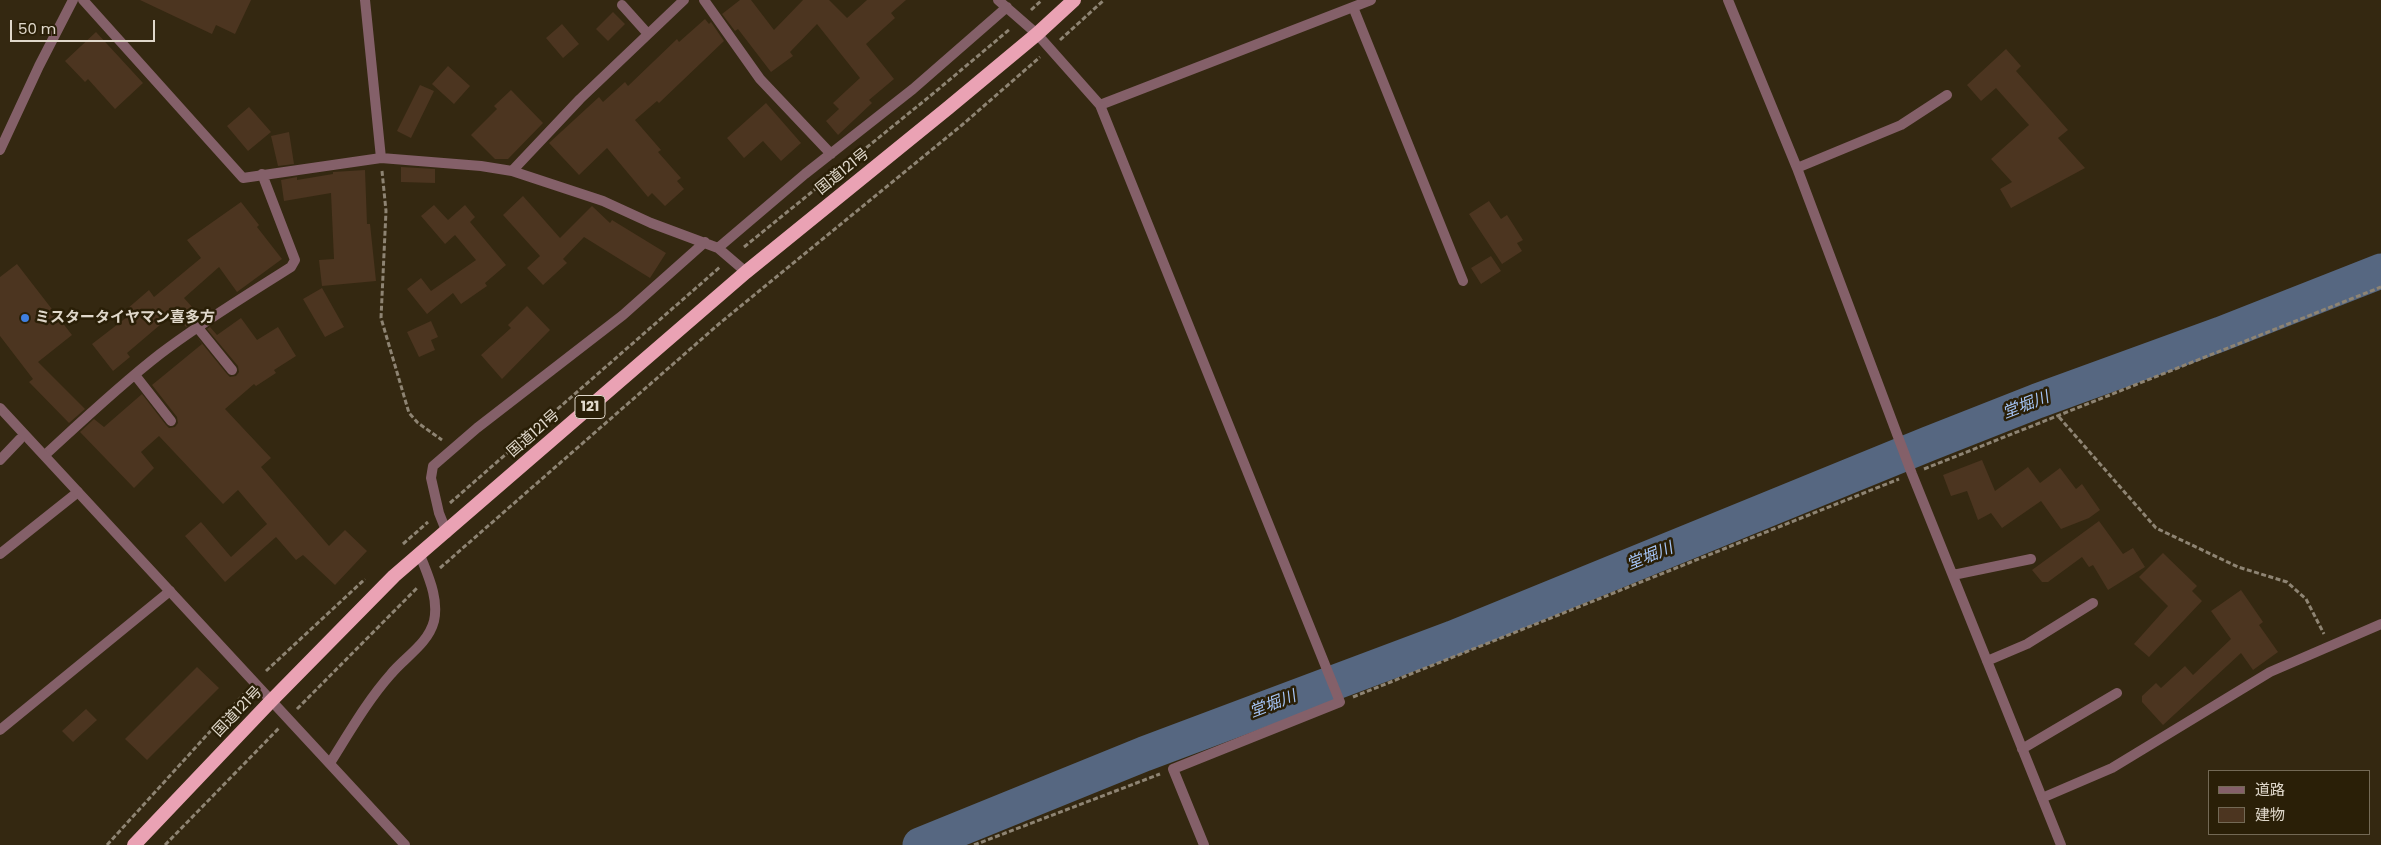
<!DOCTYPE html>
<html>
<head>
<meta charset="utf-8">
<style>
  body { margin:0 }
  #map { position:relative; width:2381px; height:845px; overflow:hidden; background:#342811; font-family:Poppins,"Noto Sans JP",sans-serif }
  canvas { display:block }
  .legend { position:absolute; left:2208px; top:770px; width:162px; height:65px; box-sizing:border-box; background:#2a1f07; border:1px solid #736955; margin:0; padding:6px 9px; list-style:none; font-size:15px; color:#e0d8cb }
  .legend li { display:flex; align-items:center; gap:10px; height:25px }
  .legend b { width:25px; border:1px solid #736955 }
  .scale { position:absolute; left:10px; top:20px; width:145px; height:22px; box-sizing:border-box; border:2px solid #e0d8cb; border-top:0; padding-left:6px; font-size:15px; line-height:18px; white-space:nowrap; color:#e0d8cb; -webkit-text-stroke:4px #2a1f07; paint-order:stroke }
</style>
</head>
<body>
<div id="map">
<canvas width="2381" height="845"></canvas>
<ul class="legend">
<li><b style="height:6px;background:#846069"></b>道路</li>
<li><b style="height:14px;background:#4c3520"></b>建物</li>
</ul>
<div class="scale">50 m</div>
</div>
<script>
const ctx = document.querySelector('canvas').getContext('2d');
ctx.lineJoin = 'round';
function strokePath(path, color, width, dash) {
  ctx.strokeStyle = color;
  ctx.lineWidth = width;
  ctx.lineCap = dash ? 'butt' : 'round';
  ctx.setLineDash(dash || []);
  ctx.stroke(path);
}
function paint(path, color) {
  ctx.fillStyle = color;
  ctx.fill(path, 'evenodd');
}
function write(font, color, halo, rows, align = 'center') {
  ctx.font = font + ' Poppins,"Noto Sans JP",sans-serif';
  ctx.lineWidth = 5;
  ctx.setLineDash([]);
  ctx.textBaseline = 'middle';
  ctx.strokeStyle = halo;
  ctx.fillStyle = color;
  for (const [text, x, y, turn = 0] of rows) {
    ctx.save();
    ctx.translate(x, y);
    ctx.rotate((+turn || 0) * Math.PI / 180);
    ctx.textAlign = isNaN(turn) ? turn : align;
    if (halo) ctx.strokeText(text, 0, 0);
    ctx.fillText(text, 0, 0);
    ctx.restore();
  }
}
strokePath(new Path2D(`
  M920 845 1144 754 1453 638 1928 444 2037 401 2221 334 2381 271`), '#566781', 35);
paint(new Path2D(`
  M140 0H251L235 34 216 25 212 34Z
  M740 0H751L774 30 803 0H829L847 18 867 0H906L891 13 895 18 866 44 894 79 869 100 872 103 838 135 826 121 839 109 833 103 860 78 817 24 790 52 793 56 771 72 738 29 735 31 722 14Z
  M613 12 625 24 608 41 596 29Z
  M705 19 709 24 711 22 724 41 659 103 657 101 635 120 661 150 658 152 681 178 677 181 684 189 665 206 652 193 648 197 607 148 579 175 549 143 599 97 603 102 625 82 628 86 677 39 679 42Z
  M562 24 579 44 563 58 546 38Z
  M96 32 143 83 115 109 88 79 85 82 65 61Z
  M2006 49 2021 66 2016 71 2068 130 2058 138 2085 168 2011 208 2000 189 2012 182 1991 159 2029 125 1996 88 1981 101 1967 85Z
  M448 66 470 86 454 104 432 84Z
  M420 85 434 91 411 138 397 131Z
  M511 90 543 123 508 159H495L471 135 497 109 494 106Z
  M766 103 801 143 781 161 763 141 744 158 727 138Z
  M249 107 271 132 248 151 227 126Z
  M289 132 294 164 278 166 271 136Z
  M401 167 435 169V183L401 182Z
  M365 170 367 224H370L376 281 322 286 319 260 334 259 331 193 284 201 281 180 297 177V180L333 174V172Z
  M523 196 560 238 592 206 610 223 612 220 666 253 650 278 584 237 563 259 567 263 543 285 527 268 540 256 503 215Z
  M1489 201 1501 219 1507 215 1523 240 1517 243 1522 251 1502 264 1469 214Z
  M241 202 259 225 257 227 282 259 237 292 219 267 184 298 201 317 186 327 174 313 127 353 130 357 113 371 92 344 131 314 127 309 149 290 154 297 201 258 187 240Z
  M434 205 448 220 465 205 475 217 470 222 506 265 485 283 487 286 461 304 453 293 427 314 407 289 421 278 431 291 476 260 455 235 445 244 421 216Z
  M1491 256 1501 271 1481 284 1471 268Z
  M17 264 72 335 38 362 85 409 69 423 29 382 33 379 0 336V277Z
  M322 288 344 327 325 337 303 299Z
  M527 306 550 330 502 379 481 355 511 328 508 325Z
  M241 318 257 340 278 327 296 356 274 370 276 373 256 386 254 384 225 409 271 458 261 467 329 546 345 530 367 551 335 585 303 555 296 560 276 537 225 582 185 536 201 522 231 557 267 524 238 490 223 504 159 436 141 452 154 468 134 488 80 432 94 419 104 427 142 394 166 425 169 428 175 427 178 423 177 417 152 385 202 344 196 336 227 374 230 377 236 376 239 372 238 366 207 329 210 327 217 335Z
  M431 321 438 337 431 340 435 350 419 357 407 332Z
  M1982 460 1995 491 2028 467 2040 483 2060 468 2076 489 2082 484 2100 510 2089 518 2061 529 2041 501 2002 528 1991 513 1978 520 1967 491 1951 496 1943 475Z
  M2099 521 2123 554 2133 548 2145 567 2108 590 2093 565 2089 567 2082 557 2048 582H2042L2032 570Z
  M2163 553 2197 586 2192 591 2202 601 2149 657 2134 644 2168 606 2139 577Z
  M2241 590 2263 622 2259 625 2278 652 2253 670 2241 653 2163 725 2142 702V696L2156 683 2161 688 2185 666 2193 675 2231 639 2211 611Z
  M197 667 219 688 147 760 125 739Z
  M86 709 97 720 73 742 62 731Z`), '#4c3520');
strokePath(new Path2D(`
  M1031 10 1042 0
  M1060 40 1104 0
  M382 171 386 211 381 318 409 413 418 423 442 440
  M744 247 935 92 1010 29
  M2059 417 2156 528 2238 567 2287 582 2306 599 2324 634
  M1924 469 2381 287
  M450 503 720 267
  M403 544 428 522
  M440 568 720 323 962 125 1040 57
  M266 671 365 579
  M1353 697 1899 479
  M297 709 418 587
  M107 845 245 693
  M165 845 279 728
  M974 845 1160 774`), '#8e8473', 3, [5, 2.5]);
strokePath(new Path2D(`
  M0 460 20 439
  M0 554 78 492
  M0 730 170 591`), '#846069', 10);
strokePath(new Path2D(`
  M83 0 243 178 381 158 481 166 512 171 603 201 651 223 718 248 746 272
  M365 0 381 158
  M704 0 760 79 831 154
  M998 0 1037 34 1100 105 1340 702 1173 769 1204 845
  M1728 0 1797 168 1912 474 2061 845
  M622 5 648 34
  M1353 7 1463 281
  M1100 105 1371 0
  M1797 168 1901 125 1947 95
  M512 171 580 99 684 0
  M718 248 805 174 913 89 1007 7
  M198 328 232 370
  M135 375 171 421
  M45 455C83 420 120 385 160 354 202 322 247 295 291 267L295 260 262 174
  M447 533 439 513 431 478 433 466 477 428 623 315 705 242
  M1953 575 2031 559
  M1987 661 2027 644 2093 603
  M2022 749 2117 693
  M330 763C349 733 367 701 391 674 405 657 428 644 434 621 439 598 428 576 420 555
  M2042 798 2112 768 2270 672 2381 624`), '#846069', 10);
strokePath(new Path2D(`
  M0 150 39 66 73 0
  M0 408 405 845`), '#846069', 10);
strokePath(new Path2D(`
  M134 845 271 701 394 576 746 272 948 108 1037 34 1074 0`), '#eaa2b4', 14);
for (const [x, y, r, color] of [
  [25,318,5,"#3f7fe0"]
]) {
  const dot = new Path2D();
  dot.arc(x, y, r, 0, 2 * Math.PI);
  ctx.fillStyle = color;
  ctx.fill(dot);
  strokePath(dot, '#2a1f07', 2);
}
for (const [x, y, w] of [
  [590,407,30]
]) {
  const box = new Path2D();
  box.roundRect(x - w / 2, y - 11.5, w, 23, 4);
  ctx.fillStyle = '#2a1f07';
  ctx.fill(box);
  strokePath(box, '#e0d8cb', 1);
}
write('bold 14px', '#e0d8cb', null, [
  ["121",590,407]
]);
write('15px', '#e0d8cb', '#2a1f07', [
  ["国道121号",843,172,-39],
  ["国道121号",534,434,-41],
  ["国道121号",238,712,-46]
]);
write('bold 15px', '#e0d8cb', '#2a1f07', [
  ["ミスタータイヤマン喜多方",35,318]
], 'left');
write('italic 16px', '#a5c4f5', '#2a1f07', [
  ["堂堀川",2026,406,-21],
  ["堂堀川",1650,557,-22],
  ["堂堀川",1273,705,-21]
]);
</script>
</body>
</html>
